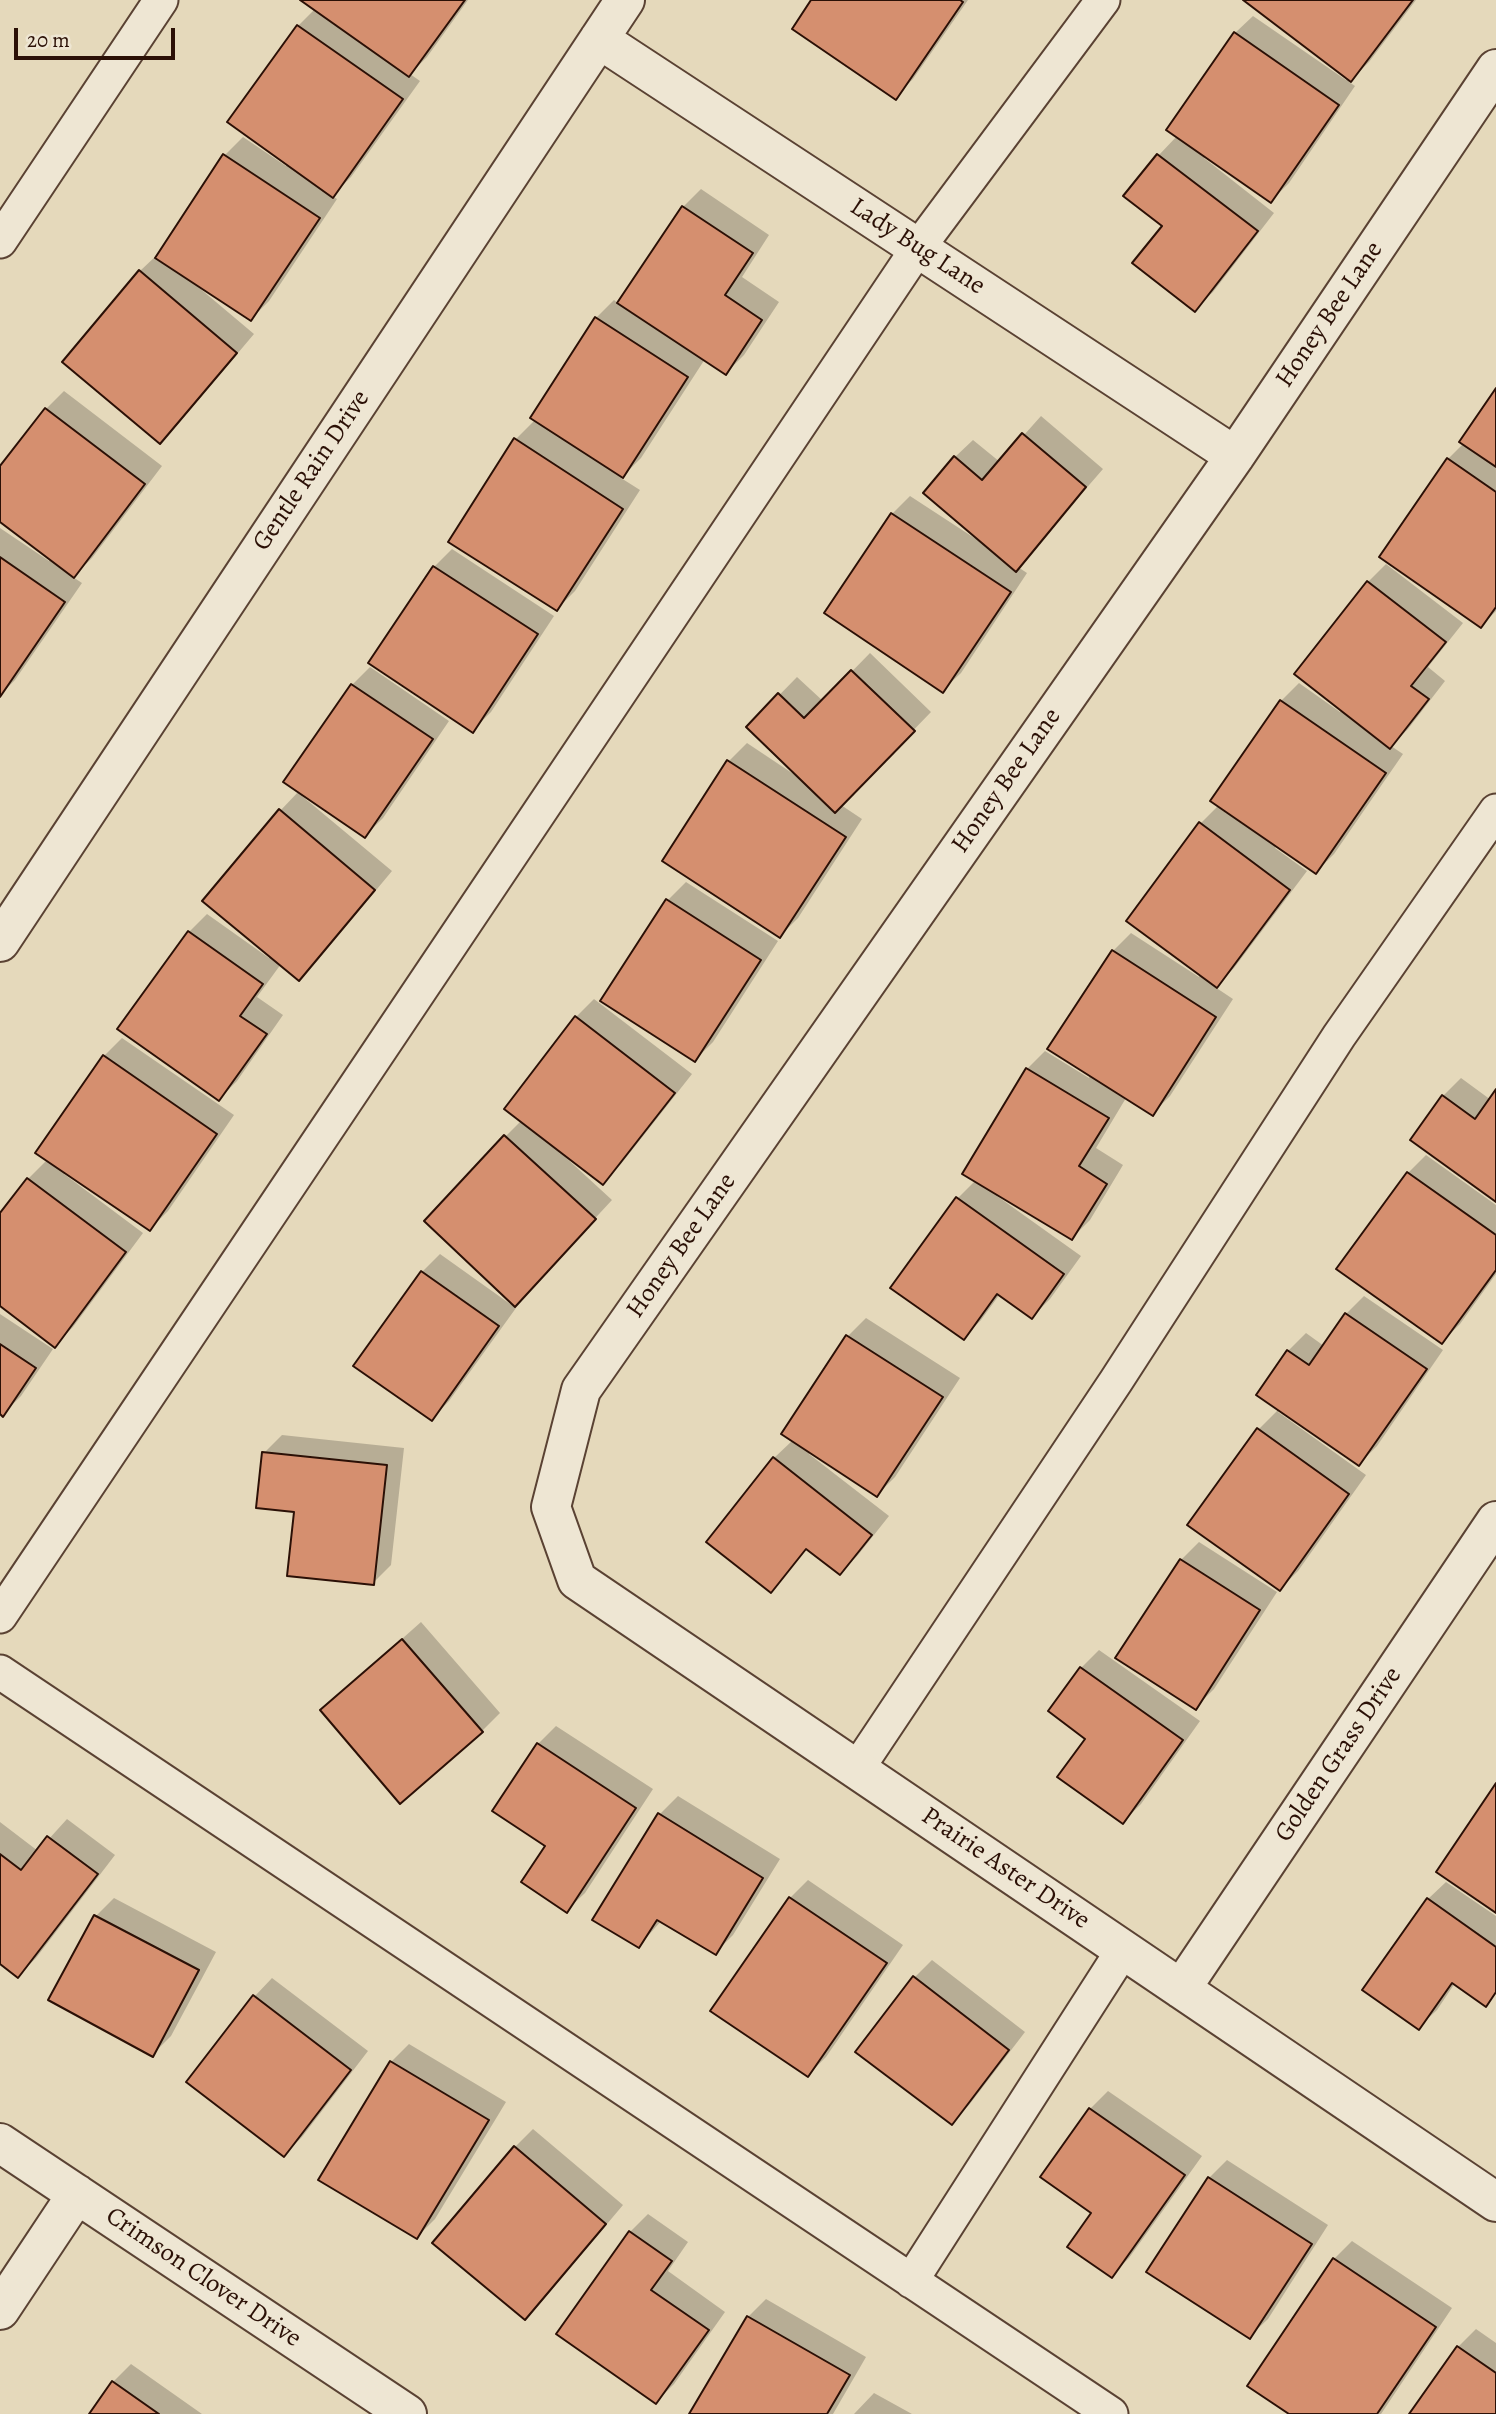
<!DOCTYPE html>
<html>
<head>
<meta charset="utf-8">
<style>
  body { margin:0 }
  #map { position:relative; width:1496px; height:2414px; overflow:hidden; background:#e5d9bb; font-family:Alegreya,serif }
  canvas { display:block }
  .scale { position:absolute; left:14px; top:28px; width:161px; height:32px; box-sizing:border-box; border:4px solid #2b1006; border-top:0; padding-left:9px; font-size:21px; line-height:24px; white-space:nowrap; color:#2b1006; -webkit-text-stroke:5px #eee6d3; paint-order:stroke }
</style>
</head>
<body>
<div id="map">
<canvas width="1496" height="2414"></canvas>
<div class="scale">20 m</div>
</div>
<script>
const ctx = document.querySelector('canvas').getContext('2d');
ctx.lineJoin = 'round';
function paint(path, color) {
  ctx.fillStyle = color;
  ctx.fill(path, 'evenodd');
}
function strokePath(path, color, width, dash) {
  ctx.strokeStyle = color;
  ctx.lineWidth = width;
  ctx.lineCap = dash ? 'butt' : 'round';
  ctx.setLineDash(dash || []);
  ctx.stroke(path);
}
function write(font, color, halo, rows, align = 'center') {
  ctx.font = font + ' Alegreya,serif';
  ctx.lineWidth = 7;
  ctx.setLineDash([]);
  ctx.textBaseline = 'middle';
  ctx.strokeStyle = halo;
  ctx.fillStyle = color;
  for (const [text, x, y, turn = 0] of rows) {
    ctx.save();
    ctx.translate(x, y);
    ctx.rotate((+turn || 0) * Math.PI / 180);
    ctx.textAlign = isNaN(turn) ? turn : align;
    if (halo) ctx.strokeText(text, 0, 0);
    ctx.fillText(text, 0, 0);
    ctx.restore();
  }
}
paint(new Path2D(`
  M303 0H468L427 57 410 74 420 81 351 177 332 196 337 199 269 301 251 319 199 284 197 286 254 334 178 424 160 442 140 271 158 254 225 155 243 137 286 166 288 163 298 26 315 9Z
  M814 0H968L913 79 895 97Z
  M1246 0H1416L1369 62 1349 82 1355 86 1289 183 1271 201 1206 156 1204 158 1274 213 1213 292 1195 309 1164 226 1126 196 1159 155 1177 136 1235 33 1253 16 1346 80 1348 78Z
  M701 189 769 235 742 277 779 302 744 355 726 373 705 359 641 458 621 478 640 490 575 591 557 609 515 440 536 419 596 318 614 300 619 304 683 207Z
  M64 391 162 466 92 558 73 577 82 583 15 680 0 695V528L49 561 51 558 0 519V469L46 409Z
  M1496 391V611L1481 626 1448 459 1464 443Z
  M1041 416 1103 469 1018 567 1027 573 961 673 943 690 826 613 892 514 910 496 979 541 980 539 955 457 973 440 1000 462Z
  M452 549 554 616 491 712 473 730 371 662 434 567Z
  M1386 564 1463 623 1428 667 1445 681 1408 729 1391 746 1403 754 1334 854 1316 872 1277 845 1275 848 1307 871 1234 968 1215 987 1233 999 1170 1096 1152 1114 1126 1098 1096 1148 1123 1165 1090 1220 1072 1238 998 1194 997 1196 1081 1256 1050 1299 1032 1317 1000 1294 981 1320 964 1338 957 1199 976 1180 1027 1069 1045 1051 1089 1078 1113 951 1131 933 1199 977 1200 824 1219 805 1281 701 1299 683 1340 712 1342 709 1368 582Z
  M870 653 931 712 841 805 862 819 798 918 780 936 729 761 747 743 795 775 796 773 748 727 797 677 823 701Z
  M370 667 449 721 383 818 365 836 304 794 302 796 392 871 317 961 299 979 281 964 257 997 283 1015 237 1081 219 1099 189 932 207 914 269 958 271 955 280 811 299 791 352 685Z
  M686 882 778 941 713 1042 695 1060 602 1000 668 900Z
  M594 999 692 1074 621 1164 603 1182 565 1153 563 1155 612 1200 514 1306 516 1308 449 1401 432 1419 422 1272 440 1254 513 1306 515 1304 505 1137 522 1120 506 1108 576 1017Z
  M122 1038 234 1115 168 1211 150 1229 66 1172 64 1174 143 1233 73 1327 55 1345 0 1304V1216L28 1179 48 1159 104 1056Z
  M1461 1078 1491 1100 1496 1092V1200L1443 1096Z
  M1426 1155 1496 1205V1274L1460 1324 1442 1342 1408 1173Z
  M1364 1296 1443 1350 1377 1446 1359 1464 1279 1409 1278 1412 1366 1475 1298 1571 1280 1589 1259 1429 1279 1409 1288 1351 1306 1333 1324 1346 1346 1314Z
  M0 1314 53 1349 21 1396 3 1414 0 1412Z
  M866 1318 960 1378 895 1477 877 1495 810 1451 809 1454 889 1516 858 1555 840 1573 808 1548 771 1590 774 1458 793 1440 783 1434 848 1336Z
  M282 1435 404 1448 391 1565 373 1583 296 1511 264 1453Z
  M1199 1542 1277 1592 1214 1689 1196 1707 1118 1658 1181 1560Z
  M421 1622 500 1713 482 1731 322 1710Z
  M1099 1650 1200 1721 1141 1804 1123 1822 1088 1738 1050 1711 1081 1668Z
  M556 1726 653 1789 585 1893 567 1910 548 1845 494 1810 538 1744Z
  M678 1796 780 1859 733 1935 715 1953 662 1920 639 1946 660 1814Z
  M67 1819 115 1855 36 1958 18 1976 0 1962V1822L38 1851Z
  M808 1880 903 1945 826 2057 808 2075 790 1898Z
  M1446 1882 1496 1916V1994L1486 2005 1455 1983 1437 2010 1419 2027 1428 1899Z
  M114 1898 216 1952 171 2036 153 2054 51 1999 96 1916Z
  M932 1960 1025 2032 969 2105 951 2123 914 1978Z
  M272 1978 368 2051 302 2137 284 2155 189 2082 255 1996Z
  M409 2044 506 2102 435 2219 417 2237 391 2062Z
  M1108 2091 1202 2156 1129 2258 1111 2276 1093 2212 1043 2177 1090 2109Z
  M533 2129 623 2205 543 2300 525 2318 515 2147Z
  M1227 2160 1328 2225 1268 2319 1250 2336 1149 2271 1209 2178Z
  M648 2214 688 2242 668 2271 725 2312 674 2384 656 2402 559 2333 630 2232Z
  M1352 2241 1452 2308 1381 2414H1292L1334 2259Z
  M766 2299 866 2357 833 2414H691L748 2317Z
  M1476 2329 1496 2343V2414H1411L1458 2347Z
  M131 2364 202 2414H91L113 2382Z
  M874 2393 912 2414H854Z`), '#0003');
const building = new Path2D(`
  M300 0H465L409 77Z
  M811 0H960L963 2 896 100 792 29Z
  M1243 0H1413L1351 82Z
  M297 25 403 99 333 198 227 122Z
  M1234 32 1339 105 1271 203 1166 130Z
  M223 154 320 218 251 321 155 258Z
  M1157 154 1258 231 1195 312 1132 263 1162 226 1123 196Z
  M682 206 753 253 725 295 762 320 726 375 617 303Z
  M139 270 237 353 160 444 62 362Z
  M595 317 688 377 623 478 530 418Z
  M1496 388V467L1459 442Z
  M45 408 145 484 74 578 0 522V466Z
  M1022 433 1086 487 1016 572 923 493 954 456 982 480Z
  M514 438 623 509 557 611 448 542Z
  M1447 458 1496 492V607L1481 628 1379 557Z
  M891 513 1011 592 943 693 824 613Z
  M0 557 65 602 0 697Z
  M433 566 538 634 473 733 368 663Z
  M1367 581 1446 642 1411 686 1429 699 1390 749 1294 674Z
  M851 670 915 731 835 813 746 727 778 693 804 718Z
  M351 684 433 739 365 838 283 782Z
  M1280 700 1386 773 1316 874 1210 801Z
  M727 760 846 837 780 938 662 861Z
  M279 809 375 890 299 981 202 901Z
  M1199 822 1290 890 1217 988 1126 921Z
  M666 899 761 960 695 1062 600 1001Z
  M188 931 263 984 240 1016 267 1034 219 1101 117 1029Z
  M1112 950 1216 1017 1153 1116 1047 1049Z
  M575 1016 675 1093 603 1185 504 1109Z
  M103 1055 217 1134 150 1231 35 1153Z
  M1026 1068 1109 1118 1079 1166 1107 1184 1072 1240 962 1174Z
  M1496 1089V1202L1410 1140 1442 1095 1475 1119Z
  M504 1135 596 1219 515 1307 424 1221Z
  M1407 1172 1496 1235V1270L1442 1344 1336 1269Z
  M27 1178 126 1252 55 1348 0 1306V1213Z
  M956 1197 1064 1274 1032 1319 997 1294 964 1340 890 1288Z
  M421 1271 499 1326 432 1421 353 1366Z
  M1345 1313 1427 1369 1359 1466 1256 1395 1287 1350 1309 1365Z
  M846 1335 943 1397 877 1497 781 1434Z
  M0 1344 36 1368 3 1417 0 1414Z
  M1257 1428 1349 1494 1280 1591 1187 1525Z
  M262 1452 387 1465 374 1585 287 1576 294 1512 256 1508Z
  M773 1457 872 1535 840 1575 806 1549 771 1593 706 1542Z
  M1180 1559 1260 1610 1196 1710 1115 1658Z
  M402 1639 483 1732 400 1804 320 1710Z
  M1080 1667 1183 1740 1123 1824 1057 1777 1085 1739 1048 1711Z
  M537 1743 636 1808 567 1913 521 1882 545 1846 492 1811Z
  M1496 1783V1913L1436 1872Z
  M658 1813 763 1878 716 1955 657 1920 639 1948 592 1920Z
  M47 1836 98 1874 18 1978 0 1964V1854L21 1870Z
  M789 1897 887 1963 808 2077 710 2011Z
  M1427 1898 1496 1947V1992L1486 2007 1452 1983 1419 2030 1362 1990Z
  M94 1915 199 1970 153 2057 48 2000Z
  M913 1976 1009 2050 952 2125 855 2052Z
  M253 1995 351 2070 284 2157 186 2082Z
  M390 2061 489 2120 417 2239 318 2180Z
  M1089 2108 1185 2175 1112 2278 1067 2247 1091 2213 1040 2177Z
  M514 2146 606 2224 525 2320 432 2243Z
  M1208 2177 1312 2244 1250 2339 1146 2272Z
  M629 2231 672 2261 651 2290 709 2330 656 2404 556 2334Z
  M1333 2258 1436 2327 1377 2414H1289L1247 2386Z
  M747 2316 850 2375 827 2414H689Z
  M1457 2346 1496 2373V2414H1409Z
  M112 2381 159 2414H89Z`);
paint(building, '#d58f6f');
strokePath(building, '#2b1006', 2);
const service = new Path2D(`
  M0 241 161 0
  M0 1616 918 248 1103 0
  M0 1672 1111 2414
  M857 1769 1116 1381 1339 1036 1496 811
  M911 2281 1123 1950`);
const minor = new Path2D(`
  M599 39 1235 456
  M1496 69 1235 456 581 1390 551 1507 577 1580 1496 2202
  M0 942 625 0
  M1181 1989 1496 1521
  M0 2143 407 2414
  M0 2310 77 2194`);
strokePath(service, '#5a4233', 37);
strokePath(minor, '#5a4233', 42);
strokePath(service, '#eee6d3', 33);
strokePath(minor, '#eee6d3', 38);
write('26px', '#2b1006', '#eee6d3', [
  ["Lady Bug Lane",917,247,33],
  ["Honey Bee Lane",1330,315,-56],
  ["Gentle Rain Drive",312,471,-56],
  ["Honey Bee Lane",1007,781,-55],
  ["Honey Bee Lane",682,1246,-55],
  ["Golden Grass Drive",1339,1755,-56],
  ["Prairie Aster Drive",1005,1869,34],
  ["Crimson Clover Drive",203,2278,34]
]);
</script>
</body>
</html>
